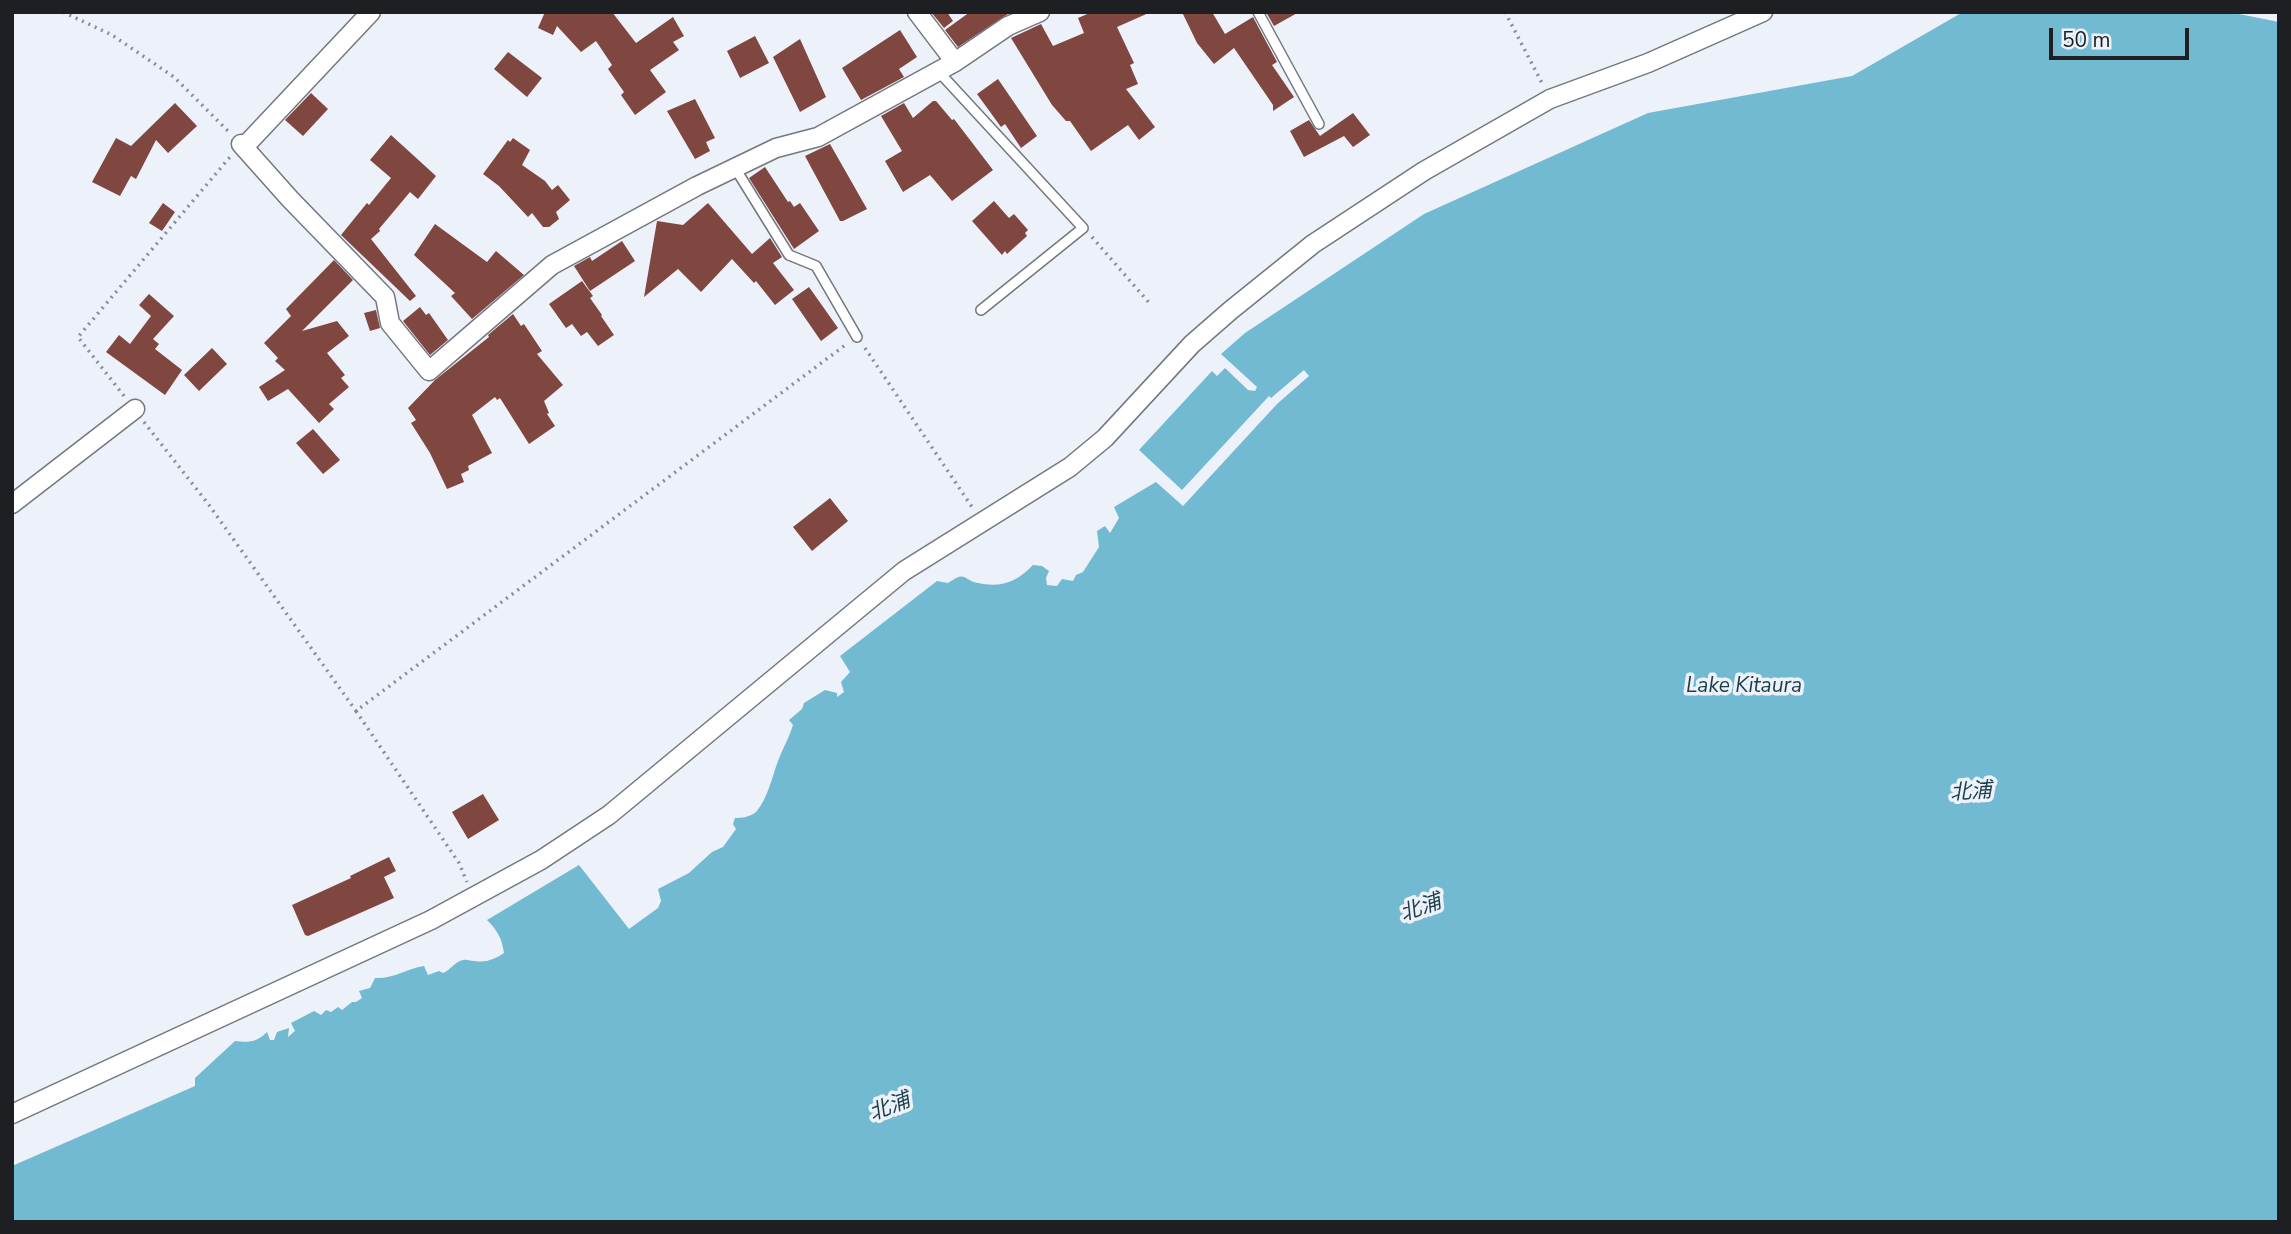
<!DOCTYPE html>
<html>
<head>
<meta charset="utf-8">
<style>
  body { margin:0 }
  #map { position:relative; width:2291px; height:1234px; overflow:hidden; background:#edf1f9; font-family:"Nunito Sans",sans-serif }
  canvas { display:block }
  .frame { position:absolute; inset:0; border:14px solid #1d1f22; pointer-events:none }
  .scale { position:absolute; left:2049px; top:28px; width:140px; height:32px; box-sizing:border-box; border:4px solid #1d1f22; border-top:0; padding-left:9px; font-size:21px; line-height:24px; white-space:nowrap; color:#1d1f22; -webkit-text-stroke:5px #edf1f9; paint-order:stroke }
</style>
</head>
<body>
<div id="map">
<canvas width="2291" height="1234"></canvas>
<div class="frame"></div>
<div class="scale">50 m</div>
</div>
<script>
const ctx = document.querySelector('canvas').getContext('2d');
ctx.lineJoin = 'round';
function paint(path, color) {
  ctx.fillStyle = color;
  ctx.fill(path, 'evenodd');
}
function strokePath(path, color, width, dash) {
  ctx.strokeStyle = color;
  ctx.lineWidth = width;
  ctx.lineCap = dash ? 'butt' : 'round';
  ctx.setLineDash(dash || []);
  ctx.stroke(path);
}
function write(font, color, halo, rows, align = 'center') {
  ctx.font = font + ' "Nunito Sans","Noto Sans JP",sans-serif';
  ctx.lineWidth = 7;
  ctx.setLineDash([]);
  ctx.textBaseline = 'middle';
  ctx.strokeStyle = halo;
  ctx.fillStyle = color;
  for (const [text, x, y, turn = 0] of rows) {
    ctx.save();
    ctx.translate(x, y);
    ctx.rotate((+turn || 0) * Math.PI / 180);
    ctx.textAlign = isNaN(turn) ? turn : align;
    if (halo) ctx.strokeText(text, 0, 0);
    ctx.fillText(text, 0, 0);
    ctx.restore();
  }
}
paint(new Path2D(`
  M1963 12H2229L2279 22V1222H12V1166L195 1086V1078L235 1041C249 1043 257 1042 267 1032L270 1040H274L277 1032 289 1028 288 1037 295 1031 291 1023 314 1011 321 1015 326 1010 331 1012 338 1007 342 1010 352 1002H356L362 998 359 991 370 988 375 978C394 979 406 969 424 966L428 975 439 971 443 973C451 970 454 962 463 960 467 959 470 961 475 961 486 963 495 959 504 953 502 938 497 930 487 920L579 865 629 929 658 908 661 901 658 889 689 873 712 852 723 847 736 829 733 824 735 818C742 818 750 817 756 812 768 798 772 777 778 761 783 748 789 738 793 725L789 720 802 709 804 703 825 690 837 693V697L844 692 841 682 850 672 840 656 937 581 948 583C967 570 962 580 978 583 1001 588 1017 582 1033 565L1042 566 1049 571 1046 578 1047 585 1057 586 1062 579 1073 581 1076 575 1083 572 1099 547 1097 531 1105 526 1110 533 1119 518 1114 507 1156 482 1183 506 1277 404 1309 376 1304 370 1271 398 1269 396 1182 490 1139 450 1212 371 1217 376 1225 368 1248 390 1255 391 1257 387 1221 354 1245 333 1424 214 1648 113 1852 76Z`), '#71bad2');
paint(new Path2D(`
  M545 12H612L636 43 673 17 684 36 673 42 679 50 650 70 666 92 635 115 621 95 624 92 608 69 612 65 596 41 581 52 557 26 553 35 538 28Z
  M931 12H947L953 21 944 28Z
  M970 12H1011L958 47 945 30Z
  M1092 12H1151L1117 27 1134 63 1130 65 1138 84 1126 89 1155 127 1139 140 1128 125 1091 151 1070 121H1066L1052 105 1011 38 1041 24 1053 46 1084 33 1078 18Z
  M1182 12H1212L1225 34 1253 17 1277 62 1272 65 1294 97 1273 111V105L1234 48 1214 64 1197 43Z
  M1266 12H1299L1274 26Z
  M900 30 917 57 899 69 904 77 861 100 842 68Z
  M755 36 769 63 740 78 727 51Z
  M800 39 826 97 800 112 773 57Z
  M508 52 542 78 527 97 494 69Z
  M998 79 1037 136 1021 148 1005 124 1001 127 977 94Z
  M311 93 328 109 303 136 285 120Z
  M695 99 715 138 706 142 710 151 695 159 667 111Z
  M933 101H936L952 120 954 119 993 170 952 201 930 175 903 192 885 161 902 151 881 116 904 103 913 118Z
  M175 103 197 126 168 153 156 140 136 179 131 176 120 196 92 182 116 138 131 146Z
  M1353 113 1370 135 1353 147 1344 136 1304 157 1290 131 1309 120 1320 136Z
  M391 135 436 176 418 199 410 192 379 229 380 231 371 239 416 296 410 301 341 235 367 203 369 205 391 178 370 160Z
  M513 138 530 150 522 165 545 181 552 190 558 185 570 200 556 212 559 219 549 227H543L532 213 528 217 499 186 483 174 508 140 510 142Z
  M830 144 867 209 843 221H840L805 156Z
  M765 167 788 202 790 201 794 207 800 203 819 231 794 249 749 178Z
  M994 201 1009 218 1014 214 1028 230 1025 233 1027 236 1007 254 1005 251 1002 255 972 221Z
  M163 203 175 212 162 231 149 223Z
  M708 203 752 254 770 238 782 257 773 263 794 290 775 305 756 281 754 283 732 259 701 292 678 269 644 297 657 221 683 225Z
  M435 224 487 262 496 251 524 275 472 319 451 296 455 293 414 255Z
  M622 241 635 261 590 291 574 266 590 257 592 261Z
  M334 260 353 280 302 331 337 321 349 336 327 353 345 375 341 378 349 387 329 404 334 409 319 423 288 389 268 401 259 387 285 370 275 361 278 358 264 343 291 316 286 309Z
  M582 281 593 296 590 298 602 315 601 316 614 335 598 346 587 332 581 336 572 324 566 328 549 304Z
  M809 287 838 328 821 341 792 299Z
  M149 294 174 316 153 339 159 344 155 349 182 370 165 395 106 352 119 335 130 344 151 316 139 305Z
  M420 307 426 315 429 313 448 340 430 355 403 321Z
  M376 310 380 328 370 331 364 313Z
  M513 314 521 326 524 324 542 351 537 354 563 385 544 401 549 413 547 414 555 426 529 444 500 398 497 400 495 397 472 415 492 453 468 466 469 470 461 474 464 482 447 489 430 453 411 423 416 420 408 408 435 380 489 337 488 335Z
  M212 348 227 364 199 391 184 375Z
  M313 429 340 460 323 474 296 443Z
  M830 498 848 521 812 551 793 527Z
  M483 794 499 820 468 839 452 812Z
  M389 857 396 871 384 877 394 898 308 936 305 935 292 905 351 878 350 876Z`), '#804640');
const service = new Path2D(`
  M1258 12 1319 124
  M938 71 1083 228 981 310
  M735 168 789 255 816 266 857 337`);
const minor = new Path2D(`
  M917 12 955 62
  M241 144 290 199 385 297 390 323 429 371 552 265 697 186 776 148 818 137 955 62 1008 26 1040 12
  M244 147 371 12
  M12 504 135 409
  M12 1114 431 920 541 860 609 815 904 571 1070 467 1105 438 1192 344 1231 310 1313 244 1424 171 1550 99 1648 63 1763 12`);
strokePath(service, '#73777e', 12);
strokePath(minor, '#73777e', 21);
strokePath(new Path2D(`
  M63 12 112 35 174 77 230 133
  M1505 12 1543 85
  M1092 237 1151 305
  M865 348 972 507
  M124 396 78 337 230 157
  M144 422 209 505 356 711 848 343
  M356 711 459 863 467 882`), '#8a8d93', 3.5, [2, 5]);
strokePath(service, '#fff', 9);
strokePath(minor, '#fff', 18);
write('italic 21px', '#1c3e49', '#edf1f9', [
  ["Lake Kitaura",1744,687],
  ["北浦",1971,793,-4],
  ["北浦",1421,909,-20],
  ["北浦",890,1108,-22]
]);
</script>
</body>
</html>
